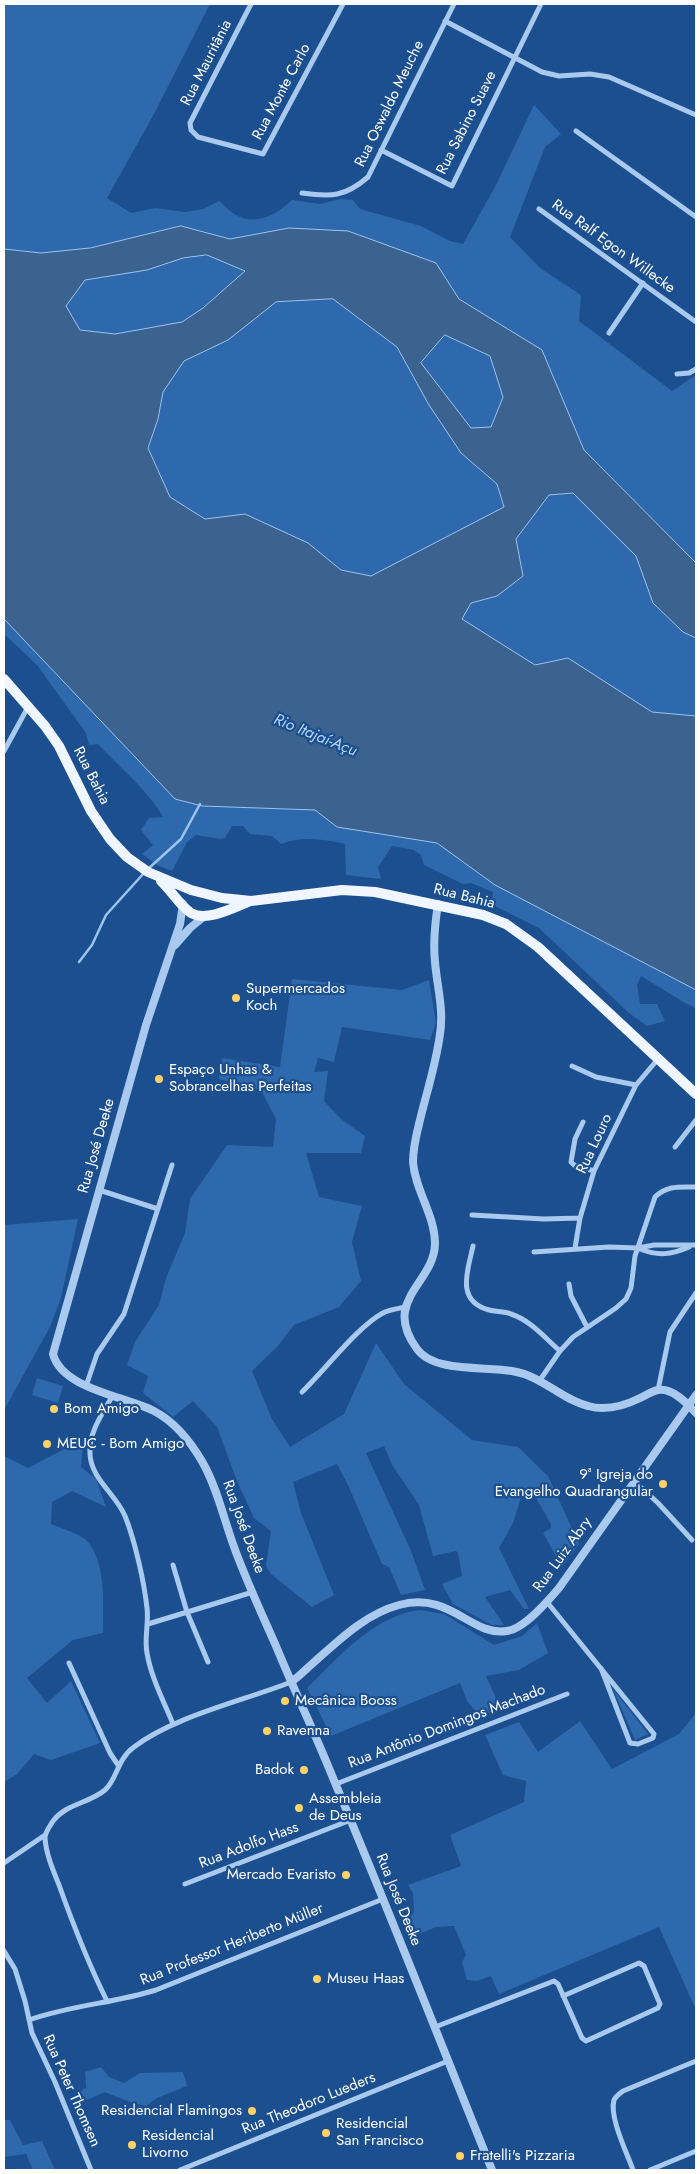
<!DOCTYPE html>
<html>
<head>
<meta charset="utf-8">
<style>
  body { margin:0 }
  #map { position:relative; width:700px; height:2174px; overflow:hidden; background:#1b4f8f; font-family:Jost,sans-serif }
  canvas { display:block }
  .frame { position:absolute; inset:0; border:5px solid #fff; pointer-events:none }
</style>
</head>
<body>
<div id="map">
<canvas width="700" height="2174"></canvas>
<div class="frame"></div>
</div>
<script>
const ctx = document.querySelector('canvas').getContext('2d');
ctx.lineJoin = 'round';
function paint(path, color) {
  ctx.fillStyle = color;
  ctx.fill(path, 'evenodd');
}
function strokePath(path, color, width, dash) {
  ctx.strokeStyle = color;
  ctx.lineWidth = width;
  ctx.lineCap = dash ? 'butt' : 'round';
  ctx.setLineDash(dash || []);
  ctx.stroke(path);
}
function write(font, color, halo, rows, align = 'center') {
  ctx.font = font + ' Jost,sans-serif';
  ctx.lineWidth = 4.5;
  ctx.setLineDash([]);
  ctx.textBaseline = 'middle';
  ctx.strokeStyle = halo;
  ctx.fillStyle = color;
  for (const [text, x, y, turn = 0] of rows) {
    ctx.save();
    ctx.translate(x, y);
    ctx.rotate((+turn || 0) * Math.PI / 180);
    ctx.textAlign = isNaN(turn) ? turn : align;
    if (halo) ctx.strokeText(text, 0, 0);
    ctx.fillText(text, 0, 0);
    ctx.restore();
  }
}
paint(new Path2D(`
  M4 4H210L154 114 107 198 131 213 155 208 185 212 203 209 219 201C225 206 231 213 238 216 258 226 278 213 292 200L320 204 340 199 353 200 360 209 421 226 450 241 463 244 495 187 534 105 561 134 545 147 510 237 540 268 581 295 579 321 672 391 696 375V563L584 450 542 350 459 299 436 263 290 228 230 239 181 226 90 248 41 253 4 249Z
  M207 255 245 271 202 308 182 322 115 334 80 330 65 306 85 280 147 270 183 258Z
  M333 299 397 347 429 405 461 453 497 484 504 508 371 576 341 570 308 543 245 514 205 519 170 497 148 448 158 419 163 392 184 361 228 340 276 302Z
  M445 335 490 356 503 397 491 427 471 429 421 363Z
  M573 493 636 556 654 603 683 632 696 638V716L652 712 568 658 535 665 462 619 471 603 497 596 523 576 516 539 549 495Z
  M4 619 175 799 202 806 315 810 337 827 437 843 495 885 696 990V1008L685 1003 641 976 637 985 640 1004H657L665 1021 647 1026 629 1013 539 928 491 904 493 892 471 883 463 884 424 865 421 855 414 850 392 846 378 867 381 879 346 875 345 844C325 839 300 836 281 844L272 836 250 834 243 826H232L225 838 220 839 196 835 187 842 172 871 157 865 142 854 153 845 141 830 149 818 163 817C147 789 120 768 98 744L89 745 86 733 37 665 4 634Z
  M292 979 402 990 429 980 436 1023 430 1040 342 1027 334 1062 318 1058 314 1072 328 1071 324 1101 341 1119 365 1136 361 1153H306L319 1197 362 1206 352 1242 361 1281 339 1307 294 1325 278 1346 252 1371 272 1419 290 1447 344 1414 376 1343 404 1384 472 1440 518 1447 548 1476 579 1544 562 1567 543 1533 551 1528V1524L536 1498 523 1491 513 1523 499 1548 529 1609H524L510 1590 485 1597 504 1625H492L453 1604 442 1584 462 1576 458 1553 456 1551 433 1556 419 1505 392 1465 384 1446 366 1453 411 1551 425 1590 401 1595 389 1567 382 1564 348 1485 337 1464 293 1482 301 1513 334 1595 312 1607 271 1574 266 1566 271 1531 254 1518 237 1481 217 1427 193 1401 173 1417 143 1393 148 1376 127 1365 135 1342 159 1305 166 1278 185 1233 190 1199 227 1145 273 1147 276 1119 261 1090 219 1079 222 1058 280 1067Z
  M78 1219 61 1298 50 1327 4 1410V1225Z
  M37 1378 63 1386 58 1403 32 1395Z
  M72 1445H83L81 1467 96 1479 106 1507 72 1491 52 1502 51 1524C60 1528 80 1534 86 1540 107 1561 103 1606 103 1633L73 1640 27 1678 47 1703 71 1681 100 1743 51 1760 34 1754 17 1774 4 1782V1456L28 1468Z
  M420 1610 444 1614 494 1645 522 1636 537 1623 548 1653 519 1670 486 1676 500 1707 481 1717 467 1701 460 1683 331 1736 307 1688C339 1657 373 1616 420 1610Z
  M613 1689 648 1734 635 1740Z
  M696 1713V2010L659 1927 499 1994 491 1976 477 1981 467 1980 462 1962 466 1955 454 1926 436 1927 417 1935 410 1932 406 1923 414 1912 413 1893 408 1885 461 1866 450 1835 524 1802 526 1781 503 1775 485 1735 519 1722 538 1752 580 1721 612 1769 679 1734Z
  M101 2067 109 2077 124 2083 140 2073 183 2072 187 2086 157 2098 146 2106 132 2103 105 2092 75 2105 70 2097 86 2088 85 2072Z
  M4 2120H10L23 2145 42 2141 55 2170H33L26 2154 4 2157Z`), '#2e69ad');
const water = new Path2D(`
  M181 226 230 239 289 228 348 231 436 263 459 299 542 350 584 450 696 563V638L683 632 653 603 636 556 573 493 549 495 516 539 523 576 497 596 471 603 462 619 535 665 568 658 652 712 696 716V990L495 885 437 843 337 827 315 810 202 806 175 799 4 619V249L41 253 90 248ZM207 255 245 271 203 308 182 322 115 334 80 330 66 306 85 280 147 270 183 258ZM333 299 397 347 429 405 461 453 497 484 504 507 371 576 341 570 308 543 245 514 205 519 170 497 148 448 158 419 163 392 184 361 228 340 276 302ZM445 335 490 356 503 397 491 427 471 428 421 363Z`);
paint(water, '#3c6290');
strokePath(water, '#9cc4f0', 1);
strokePath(new Path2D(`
  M148 869 181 839 200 804
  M79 962 92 945 106 915 144 873`), '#9cc4f0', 2.5);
strokePath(new Path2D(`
  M251 4 190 123 191 130 198 137 263 154 343 4
  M445 21 542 72 559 76 590 74 609 77 696 115
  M576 131 696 217
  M381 150 452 186 541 4
  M302 193C331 197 345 197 368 177L454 4
  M539 209 696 322
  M609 333 643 283
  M677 374 689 373 696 369
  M4 751 28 707
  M572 1066 596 1077 636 1085
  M583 1122 575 1139 571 1162 574 1165 594 1171
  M675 1147 696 1120
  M99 1190 158 1209
  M472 1215 544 1219 580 1218
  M473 1246C468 1270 455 1301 489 1310 496 1312 504 1311 511 1314 530 1320 545 1338 560 1351
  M575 1248 580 1218 594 1171 636 1085 658 1059
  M640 1249C658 1256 671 1255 689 1247
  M534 1252 609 1247 638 1248 654 1245H696
  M569 1284 571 1296 587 1327
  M540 1380 560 1351 573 1337 616 1308 626 1299 631 1288 635 1256 655 1197C667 1185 680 1187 696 1187
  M86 1386 97 1354 124 1314 172 1165
  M658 1390 670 1332 696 1293
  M302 1392C324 1371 358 1326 383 1313 390 1309 398 1309 405 1307
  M113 1395C103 1413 88 1433 90 1454 91 1479 116 1494 125 1516 135 1541 144 1581 147 1608 149 1623 144 1638 147 1653 151 1677 164 1702 173 1724
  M634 1481 658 1503 692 1540
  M173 1565 187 1612 208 1662
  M547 1602 654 1734 653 1738 638 1744 630 1743 601 1668
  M148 1624 253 1592
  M69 1663 110 1753 118 1765
  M336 1784 567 1694
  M4 1863 45 1835
  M185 1884 351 1820
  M4 1951 15 1969 25 2001 32 2033 55 2082 91 2170
  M107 2001C88 1963 73 1924 59 1885 53 1870 46 1854 45 1838 45 1832 50 1826 53 1821 67 1803 88 1804 105 1790 117 1780 117 1759 134 1747 175 1716 243 1701 291 1682
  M29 2020C71 2005 115 2003 156 1990L383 1899
  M435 2027 554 1981 558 1984 582 2038 586 2041 658 2008 660 2004 644 1966 639 1963 563 1996
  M180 2170 448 2061
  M633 2170C627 2153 609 2117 614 2100 616 2096 619 2094 623 2091L696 2061
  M650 2170 696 2151`), '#a9c9ee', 5);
strokePath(new Path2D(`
  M183 904 180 924 146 1025 53 1354C62 1389 125 1396 154 1411 175 1422 191 1442 203 1463 217 1488 223 1516 233 1544 245 1578 261 1612 276 1646 294 1690 315 1733 333 1778 388 1908 439 2039 492 2170
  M438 904C435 923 433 943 435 962 437 986 444 1010 440 1034 436 1065 426 1094 419 1124 416 1136 413 1150 413 1162 415 1190 435 1215 435 1244 434 1284 381 1300 417 1349 434 1373 486 1366 512 1371 543 1376 560 1399 588 1406 605 1411 624 1406 640 1398 645 1396 652 1391 658 1390 672 1387 687 1403 696 1413
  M175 945 190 928 206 915
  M291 1682C299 1677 305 1670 312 1664 338 1641 365 1614 399 1605 451 1591 471 1637 507 1631 524 1629 548 1601 559 1588L696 1395`), '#a9c9ee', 8);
strokePath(new Path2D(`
  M4 679 45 726 59 746 91 811 110 839 127 857 148 872 191 890 222 898 251 901 342 890 375 892 483 915 506 924 538 947 696 1094
  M161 881C170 889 181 907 191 913 206 922 233 908 248 902`), '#f0f6ff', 10);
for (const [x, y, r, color] of [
  [236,998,5,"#ffd166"],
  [159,1079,5,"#ffd166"],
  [54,1409,5,"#ffd166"],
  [47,1444,5,"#ffd166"],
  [663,1484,5,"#ffd166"],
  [285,1701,5,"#ffd166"],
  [267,1731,5,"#ffd166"],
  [304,1770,5,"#ffd166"],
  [299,1808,5,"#ffd166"],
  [346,1875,5,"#ffd166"],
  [317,1979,5,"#ffd166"],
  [252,2111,5,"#ffd166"],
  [326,2133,5,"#ffd166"],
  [132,2145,5,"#ffd166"],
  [460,2156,5,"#ffd166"]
]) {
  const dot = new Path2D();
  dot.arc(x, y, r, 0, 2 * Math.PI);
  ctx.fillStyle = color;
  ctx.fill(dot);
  strokePath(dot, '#1b4f8f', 2);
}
write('15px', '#fff', '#1b4f8f', [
  ["Rua Mauritânia",207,63,-63],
  ["Rua Monte Carlo",282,92,-62],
  ["Rua Oswaldo Meuche",390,104,-64],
  ["Rua Sabino Suave",467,123,-63],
  ["Rua Ralf Egon Willecke",613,247,36],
  ["Rua Bahia",91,776,63],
  ["Rua Bahia",464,897,14],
  ["Rua Louro",595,1144,-65],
  ["Rua José Deeke",97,1146,-74],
  ["Rua José Deeke",243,1527,70],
  ["Rua Luiz Abry",563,1555,-54],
  ["Rua Antônio Domingos Machado",447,1727,-21],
  ["Rua Adolfo Hass",249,1846,-21],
  ["Rua José Deeke",398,1900,68],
  ["Rua Professor Heriberto Müller",232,1945,-22],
  ["Rua Peter Thomsen",71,2091,66],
  ["Rua Theodoro Lueders",309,2104,-22]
]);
write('15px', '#fff', '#1b4f8f', [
  ["Supermercados",246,989],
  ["Koch",246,1006],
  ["Espaço Unhas &",169,1070],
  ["Sobrancelhas Perfeitas",169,1087],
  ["Bom Amigo",64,1409],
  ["MEUC - Bom Amigo",57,1444],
  ["9ª Igreja do",653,1475,"right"],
  ["Evangelho Quadrangular",653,1492,"right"],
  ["Mecânica Booss",295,1701],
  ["Ravenna",277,1731],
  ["Badok",294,1770,"right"],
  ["Assembleia",309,1799],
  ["de Deus",309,1816],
  ["Mercado Evaristo",336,1875,"right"],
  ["Museu Haas",327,1979],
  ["Residencial Flamingos",242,2111,"right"],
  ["Residencial",336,2124],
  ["San Francisco",336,2141],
  ["Residencial",142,2136],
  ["Livorno",142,2153],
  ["Fratelli's Pizzaria",470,2156]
], 'left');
write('italic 16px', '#b5d3f5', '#1b4f8f', [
  ["Rio Itajaí-Açu",315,736,22]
]);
</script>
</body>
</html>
